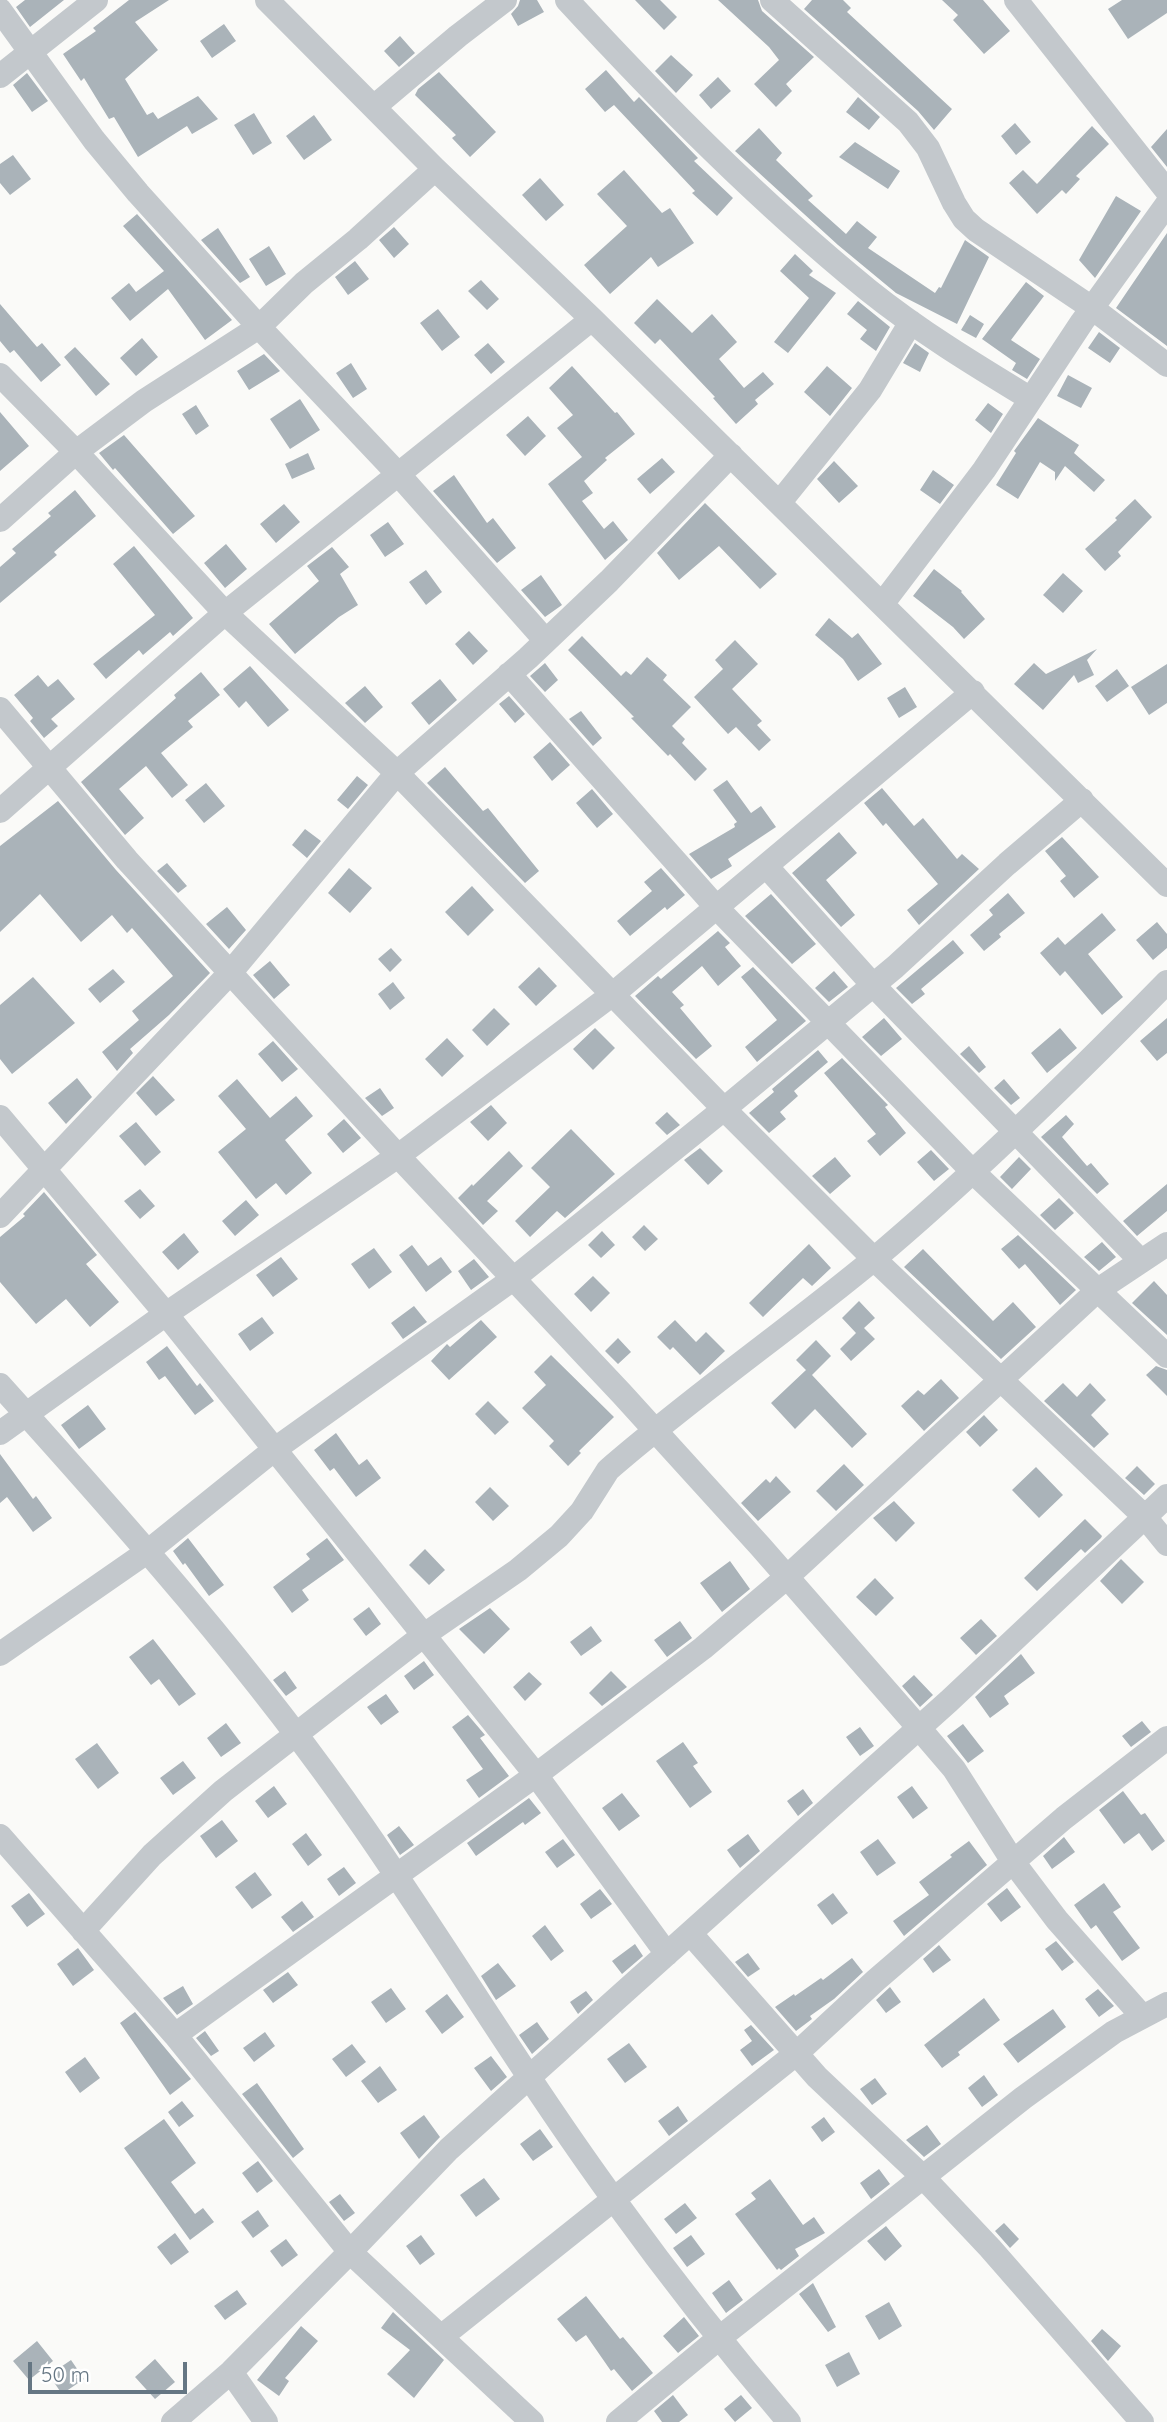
<!DOCTYPE html>
<html>
<head>
<meta charset="utf-8">
<style>
  body { margin:0 }
  #map { position:relative; width:1167px; height:2422px; overflow:hidden; background:#fafaf8; font-family:Quicksand,sans-serif }
  canvas { display:block }
  .scale { position:absolute; left:28px; top:2362px; width:159px; height:32px; box-sizing:border-box; border:4px solid #657683; border-top:0; padding-left:9px; font-size:21px; line-height:24px; white-space:nowrap; color:#657683; -webkit-text-stroke:5px #fff; paint-order:stroke }
</style>
</head>
<body>
<div id="map">
<canvas width="1167" height="2422"></canvas>
<div class="scale">50 m</div>
</div>
<script>
const ctx = document.querySelector('canvas').getContext('2d');
ctx.lineJoin = 'round';
function paint(path, color) {
  ctx.fillStyle = color;
  ctx.fill(path, 'evenodd');
}
function strokePath(path, color, width, dash) {
  ctx.strokeStyle = color;
  ctx.lineWidth = width;
  ctx.lineCap = dash ? 'butt' : 'round';
  ctx.setLineDash(dash || []);
  ctx.stroke(path);
}
paint(new Path2D(`
  M25 0H64L30 27 16 7Z
  M129 0H169L135 22 158 50 125 79 147 115 153 112 158 119 198 96 218 119 192 134 187 126 138 157 114 117 109 119 84 78 81 81 63 54 96 31 93 28Z
  M520 0H537L544 12 518 26 511 14 518 6Z
  M635 0H660L677 17 664 30Z
  M718 0H758L762 11 814 57 786 84 792 91 776 107 754 84 779 60 769 47Z
  M812 0H843L851 8 847 12 952 109 934 130 918 111 804 9Z
  M942 0H983L1010 31 984 54 953 20 958 15Z
  M1122 0H1167V13L1128 39 1108 9Z
  M224 24 236 41 212 58 200 41Z
  M400 36 415 53 399 67 384 51Z
  M671 55 693 75 676 93 655 71Z
  M606 70 634 102 639 97 698 158 694 161 733 198 717 216 692 193 695 191 614 105 605 112 585 89Z
  M439 72 496 132 470 157 452 138 456 135 415 95 418 89Z
  M27 73 48 101 32 112 13 85Z
  M718 77 731 91 711 109 699 95Z
  M858 97 880 117 869 130 846 112Z
  M254 113 272 143 253 155 234 125Z
  M314 115 332 140 304 160 286 136Z
  M1015 123 1031 142 1016 155 1001 136Z
  M1092 126 1109 144 1076 176 1080 179 1066 194 1062 190 1037 214 1009 183 1023 170 1037 184Z
  M759 128 782 153 776 160 813 196 808 200 846 234 857 221 877 237 868 248 935 293 939 287 941 288 965 240 989 257 957 324 896 293 838 245 735 151Z
  M1167 129V167L1151 147Z
  M855 142 900 171 888 189 839 157Z
  M13 155 31 179 10 195 0 183V164Z
  M624 170 662 213 670 208 694 243 658 267 651 257 610 294 584 265 627 226 597 194Z
  M540 178 564 205 546 221 522 195Z
  M1116 196 1141 211 1095 278 1079 260Z
  M137 214 232 320 205 340 168 289 130 321 111 298 129 283 136 292 164 271 123 226Z
  M394 227 409 244 394 258 379 240Z
  M218 228 250 277 240 283 201 240Z
  M1167 233V346L1116 308Z
  M269 246 286 274 266 286 249 259Z
  M795 254 813 271 809 275 836 293 788 353 774 342 809 298 780 271Z
  M355 261 369 279 348 295 335 277Z
  M481 280 499 299 487 310 468 291Z
  M1026 282 1044 296 1011 340 1040 359 1027 379 1012 370 1016 363 982 339Z
  M657 299 692 333 712 314 737 342 719 359 744 388 763 372 774 384 755 400 758 404 736 424 713 398 715 397 660 339 655 344 634 323Z
  M858 301 890 327 876 351 860 339 867 330 847 314Z
  M0 304 37 347 42 343 61 365 41 382 14 350 10 353 0 341Z
  M438 309 460 337 442 351 420 323Z
  M970 315 984 324 976 338 961 330Z
  M1099 332 1120 348 1110 363 1088 348Z
  M142 338 158 357 136 376 120 358Z
  M488 343 505 362 491 374 474 355Z
  M915 343 929 353 920 372 903 363Z
  M75 347 110 384 96 396 64 357Z
  M264 354 280 371 249 390 237 371Z
  M351 363 367 389 353 398 336 373Z
  M572 366 615 413 617 412 635 434 605 458 607 460 584 481 593 493 582 501 604 529 613 521 628 540 605 560 548 484 582 457 557 428 573 415 549 388Z
  M827 366 852 388 830 416 804 392Z
  M1068 375 1092 388 1081 408 1057 396Z
  M300 399 320 430 290 449 270 419Z
  M988 403 1003 414 991 433 975 420Z
  M196 405 209 426 196 435 182 414Z
  M0 412 29 446 0 471Z
  M528 416 546 436 525 456 506 435Z
  M1038 418 1079 445 1074 453 1105 480 1094 492 1065 466 1055 481V472L1040 462 1018 499 996 485 1016 453 1014 451Z
  M124 435 195 516 173 534 115 468 113 470 99 453Z
  M308 453 315 469 292 479 285 464Z
  M662 458 675 472 650 494 637 479Z
  M834 461 858 486 839 503 817 479Z
  M933 470 954 485 940 504 920 490Z
  M454 475 487 523 493 518 516 548 497 563 433 491Z
  M75 490 96 516 54 552 57 555 0 603V567L16 553 12 549 51 516 48 513Z
  M1135 499 1152 517 1118 552 1121 556 1105 571 1085 549 1117 520 1115 518Z
  M705 503 777 574 760 589 719 546 679 580 657 553Z
  M284 504 300 522 276 543 260 524Z
  M388 522 404 544 385 557 370 535Z
  M226 544 247 569 225 588 204 563Z
  M134 546 193 618 173 636 170 632 143 655 139 650 106 679 93 664 155 615 113 564Z
  M332 547 349 567 340 574 358 605 339 617 295 654 269 624 319 581 307 566Z
  M934 569 962 591 961 592 985 619 964 639 953 627 913 596Z
  M426 570 442 592 426 605 409 582Z
  M1063 573 1083 591 1063 613 1043 595Z
  M541 575 562 605 545 617 521 590Z
  M829 618 852 638 858 633 882 664 858 681 843 659 815 635Z
  M469 631 488 651 473 665 455 644Z
  M582 636 621 676 626 671 631 675 647 657 667 675 663 680 691 707 672 726 685 739 682 743 707 769 695 781 670 754 668 756 631 718 634 717 568 650Z
  M735 640 758 664 732 689 762 721 757 725 771 740 759 751 736 727 728 734 694 697 723 669 715 660Z
  M1097 649 1087 660 1094 675 1078 683 1074 675 1043 710 1014 684 1034 663 1046 674Z
  M545 663 558 680 545 692 530 676Z
  M1167 664V703L1149 715 1131 687Z
  M250 666 289 710 268 727 246 701 239 708 223 689Z
  M1117 669 1129 686 1107 702 1095 686Z
  M201 672 220 695 188 721 193 727 161 753 188 785 172 798 146 766 119 789 144 818 125 835 81 782 176 698 174 695Z
  M38 675 48 687 58 679 75 699 51 719 58 726 44 738 30 721 33 718 14 695Z
  M440 679 457 700 429 725 411 703Z
  M365 686 383 707 365 723 345 703Z
  M905 687 917 707 899 718 887 698Z
  M509 696 525 714 515 723 499 704Z
  M581 711 602 738 593 746 569 719Z
  M550 742 570 765 552 781 533 757Z
  M445 767 483 811 488 808 539 871 525 883 427 783Z
  M357 776 368 785 348 809 337 800Z
  M727 780 751 813 761 806 776 827 728 859 732 866 711 879 689 854 735 827 734 824 737 822 713 790Z
  M206 783 225 806 204 823 185 800Z
  M882 788 914 826 923 818 957 859 962 854 979 869 919 925 907 910 938 884 886 823 883 826 864 803Z
  M592 789 613 814 597 828 576 803Z
  M58 801 116 870 210 973 169 1015 130 1049 133 1053 117 1071 102 1052 139 1020 132 1011 173 976 132 928 127 933 112 915 81 942 40 894 0 932V846Z
  M305 829 321 841 307 858 292 845Z
  M839 832 857 853 826 880 855 915 841 927 792 873Z
  M1062 837 1099 877 1074 898 1060 881 1066 876 1045 851Z
  M167 863 187 886 178 893 157 871Z
  M349 868 372 888 350 913 328 893Z
  M661 868 685 895 667 910 665 907 630 936 617 921 652 891 644 882Z
  M472 886 494 910 468 936 445 912Z
  M1008 893 1025 913 999 934 1001 937 984 951 970 935 993 915 989 910Z
  M771 894 816 944 792 964 745 916Z
  M227 907 246 930 229 949 206 924Z
  M1102 913 1116 930 1088 954 1123 997 1102 1015 1065 971 1060 976 1040 953 1058 937 1065 945Z
  M1157 922 1167 934V948L1153 960 1136 940Z
  M718 931 730 943 725 947 741 966 718 986 702 966 672 992 684 1005 680 1008 712 1046 696 1059 635 996 658 976 661 979Z
  M953 940 964 953 921 989 925 994 912 1004 896 988Z
  M391 948 402 960 390 972 378 959Z
  M270 961 290 985 274 999 253 975Z
  M539 967 557 986 536 1006 518 987Z
  M753 967 806 1021 757 1062 745 1047 777 1020 741 977Z
  M113 969 125 982 100 1003 88 989Z
  M834 971 848 987 829 1002 815 988Z
  M33 977 75 1023 12 1074 0 1059V1005Z
  M393 982 405 998 390 1010 378 994Z
  M494 1008 510 1024 487 1046 472 1030Z
  M884 1018 902 1039 881 1056 862 1037Z
  M1167 1018V1053L1157 1061 1140 1041Z
  M595 1028 615 1048 593 1070 573 1049Z
  M1060 1028 1077 1048 1047 1073 1031 1053Z
  M447 1038 464 1056 442 1077 425 1059Z
  M273 1041 298 1069 282 1082 258 1054Z
  M969 1046 986 1067 979 1073 960 1054Z
  M818 1050 828 1062 794 1091 798 1096 780 1112 786 1119 769 1133 749 1113 774 1092 772 1089Z
  M842 1058 888 1105 885 1107 906 1133 880 1156 867 1141 876 1134 824 1073Z
  M153 1076 175 1100 156 1116 136 1093Z
  M77 1078 92 1097 66 1124 48 1103Z
  M237 1079 270 1118 296 1096 313 1116 285 1140 312 1173 286 1195 276 1183 256 1199 218 1152 246 1129 218 1096Z
  M1004 1079 1020 1098 1011 1105 994 1088Z
  M380 1088 394 1108 382 1116 365 1098Z
  M491 1105 507 1123 488 1141 470 1122Z
  M667 1112 680 1125 667 1135 655 1123Z
  M1066 1115 1074 1124 1062 1137 1087 1166 1091 1163 1109 1184 1097 1194 1041 1137Z
  M344 1119 361 1138 343 1153 327 1134Z
  M136 1122 161 1152 145 1166 119 1136Z
  M571 1129 615 1174 565 1218 557 1211 530 1237 515 1221 550 1187 531 1168Z
  M700 1148 723 1171 708 1185 684 1160Z
  M931 1150 949 1169 934 1181 917 1162Z
  M509 1151 523 1166 487 1201 498 1211 483 1225 458 1198 472 1184 473 1186Z
  M835 1157 851 1176 830 1194 812 1176Z
  M1019 1157 1031 1169 1012 1189 1000 1177Z
  M1167 1184V1211L1137 1236 1123 1221Z
  M140 1189 155 1206 140 1219 124 1201Z
  M44 1192 97 1255 86 1264 119 1302 90 1327 66 1299 36 1324 0 1282V1237L25 1216 23 1214Z
  M1059 1198 1074 1213 1055 1230 1040 1215Z
  M246 1200 259 1215 235 1236 222 1221Z
  M644 1225 658 1239 645 1251 632 1237Z
  M602 1231 615 1245 601 1258 588 1245Z
  M184 1233 199 1252 178 1270 162 1252Z
  M1018 1235 1076 1290 1060 1305 1025 1264 1019 1269 1001 1249Z
  M1102 1242 1116 1257 1099 1271 1084 1257Z
  M809 1244 831 1268 812 1286 803 1278 763 1317 749 1303Z
  M412 1245 428 1266 441 1257 452 1272 426 1292 399 1255Z
  M374 1248 392 1272 369 1289 351 1264Z
  M923 1249 993 1321 1013 1302 1036 1327 1001 1359 904 1267Z
  M281 1257 298 1279 273 1297 256 1275Z
  M474 1259 489 1277 471 1290 458 1271Z
  M593 1276 610 1293 591 1312 574 1294Z
  M1154 1281 1167 1295V1335L1132 1303Z
  M859 1301 875 1318 864 1328 875 1339 851 1361 840 1349 856 1333 842 1318Z
  M414 1306 427 1322 403 1339 391 1323Z
  M262 1317 274 1333 250 1351 238 1334Z
  M481 1320 497 1337 449 1380 431 1361 447 1344 450 1347Z
  M675 1320 696 1342 706 1332 725 1351 700 1375 673 1347 670 1350 657 1337Z
  M618 1338 631 1352 618 1364 605 1351Z
  M816 1340 831 1356 812 1375 867 1434 852 1448 815 1409 795 1429 771 1403 806 1370 796 1360Z
  M167 1346 197 1386 200 1383 214 1401 195 1415 165 1376 159 1380 146 1362Z
  M551 1355 614 1417 579 1451 581 1453 568 1466 549 1446 554 1441 522 1408 546 1385 534 1372Z
  M1156 1366 1167 1370V1396L1146 1375Z
  M941 1379 959 1398 924 1431 901 1406 918 1390 924 1395Z
  M1063 1383 1077 1397 1090 1383 1106 1400 1091 1415 1109 1434 1094 1448 1044 1401Z
  M488 1401 509 1422 495 1435 475 1414Z
  M88 1405 106 1429 79 1449 61 1425Z
  M984 1415 998 1430 980 1447 966 1432Z
  M336 1433 359 1465 367 1459 381 1478 356 1497 334 1468 330 1471 314 1450Z
  M0 1454 33 1499 36 1496 52 1518 33 1532 7 1497 0 1503Z
  M844 1464 864 1485 836 1511 816 1491Z
  M1137 1466 1155 1484 1144 1495 1125 1478Z
  M1036 1467 1063 1495 1039 1518 1012 1490Z
  M776 1476 791 1492 758 1521 741 1503 766 1479 770 1483Z
  M490 1487 509 1506 493 1521 475 1502Z
  M894 1501 915 1523 896 1542 873 1518Z
  M1085 1519 1102 1536 1101 1538 1085 1553 1081 1549 1037 1591 1024 1578Z
  M188 1538 224 1585 209 1596 185 1563 183 1565 173 1551Z
  M327 1538 344 1560 302 1590 309 1600 292 1613 273 1587 310 1559 306 1554Z
  M425 1549 445 1570 429 1585 409 1565Z
  M1121 1559 1144 1582 1122 1604 1100 1581Z
  M730 1561 750 1589 722 1612 700 1583Z
  M875 1578 894 1598 876 1616 856 1597Z
  M369 1607 381 1624 366 1636 353 1619Z
  M490 1608 510 1629 484 1654 459 1629Z
  M981 1619 997 1636 976 1655 960 1638Z
  M680 1621 692 1638 667 1657 654 1640Z
  M591 1626 602 1641 581 1656 570 1642Z
  M153 1639 196 1694 179 1706 159 1679 151 1685 129 1657Z
  M1021 1654 1035 1673 1004 1696 1009 1704 990 1718 975 1697Z
  M424 1661 434 1675 414 1690 404 1676Z
  M285 1671 297 1688 286 1696 273 1680Z
  M611 1671 627 1687 602 1706 589 1693Z
  M529 1672 542 1684 525 1701 513 1687Z
  M914 1675 933 1695 920 1707 902 1686Z
  M386 1694 399 1712 381 1725 367 1707Z
  M468 1715 485 1735 480 1738 509 1776 479 1798 466 1780 483 1769 452 1727Z
  M1142 1721 1151 1732 1131 1747 1122 1736Z
  M226 1723 241 1743 221 1757 207 1738Z
  M963 1724 984 1751 968 1763 947 1736Z
  M860 1727 874 1746 860 1756 846 1737Z
  M683 1742 698 1763 693 1766 712 1792 690 1808 656 1761Z
  M97 1743 119 1773 98 1789 75 1759Z
  M183 1761 196 1778 173 1795 160 1778Z
  M274 1786 287 1804 268 1818 255 1801Z
  M912 1786 928 1808 913 1819 897 1797Z
  M803 1789 813 1803 798 1816 787 1801Z
  M1123 1791 1141 1815 1145 1813 1165 1841 1152 1851 1139 1833 1124 1844 1099 1810Z
  M622 1793 640 1816 619 1831 602 1808Z
  M529 1798 541 1813 525 1825 523 1822 476 1856 467 1843Z
  M222 1820 238 1841 216 1858 200 1836Z
  M399 1826 414 1845 400 1855 387 1835Z
  M306 1833 322 1855 308 1866 292 1844Z
  M748 1834 760 1851 740 1868 727 1850Z
  M1064 1837 1075 1852 1052 1869 1043 1856Z
  M563 1839 575 1855 557 1868 545 1852Z
  M878 1839 896 1863 877 1876 860 1852Z
  M969 1841 987 1865 904 1936 893 1921 929 1895 919 1882 952 1857 950 1855Z
  M344 1867 356 1883 339 1896 327 1879Z
  M255 1872 272 1895 252 1909 235 1887Z
  M1104 1883 1121 1907 1113 1912 1140 1948 1122 1961 1096 1925 1091 1929 1074 1905Z
  M1007 1888 1021 1907 1001 1922 987 1904Z
  M600 1889 612 1904 591 1919 580 1904Z
  M29 1893 45 1914 27 1927 11 1906Z
  M833 1893 848 1913 832 1925 817 1905Z
  M302 1901 314 1917 293 1932 281 1917Z
  M545 1925 564 1951 551 1961 532 1936Z
  M1056 1941 1074 1962 1062 1971 1045 1949Z
  M635 1944 643 1956 622 1974 612 1961Z
  M939 1945 951 1960 933 1973 923 1959Z
  M78 1948 94 1970 73 1986 57 1964Z
  M748 1953 760 1969 748 1977 735 1962Z
  M852 1958 863 1972 834 1999 810 2016 812 2019 796 2031 775 2007 794 1994 795 1996 821 1978 823 1980Z
  M498 1963 516 1986 496 2000 481 1976Z
  M288 1972 298 1985 273 2003 263 1990Z
  M183 1986 193 2004 177 2015 163 1998Z
  M890 1987 901 2002 886 2013 876 2000Z
  M391 1988 406 2009 386 2023 371 2002Z
  M1098 1989 1114 2006 1099 2017 1085 1999Z
  M586 1991 593 2000 578 2014 570 2002Z
  M447 1994 464 2017 442 2034 425 2011Z
  M984 1998 1000 2020 958 2052 960 2055 942 2068 924 2045Z
  M1053 2009 1066 2027 1018 2063 1003 2044Z
  M135 2012 191 2079 170 2095 120 2023Z
  M537 2022 549 2039 532 2054 519 2035Z
  M751 2025 774 2050 752 2066 740 2050 752 2041 744 2030Z
  M205 2031 219 2051 211 2056 196 2038Z
  M265 2032 275 2046 254 2062 243 2048Z
  M629 2043 647 2067 625 2083 607 2059Z
  M352 2044 366 2062 346 2077 332 2059Z
  M491 2056 507 2077 491 2091 474 2068Z
  M85 2057 100 2078 80 2093 65 2072Z
  M380 2066 397 2090 378 2103 361 2081Z
  M984 2075 998 2095 982 2107 968 2088Z
  M875 2078 887 2094 872 2105 860 2089Z
  M257 2083 304 2149 293 2158 242 2094Z
  M182 2101 194 2116 179 2127 168 2112Z
  M678 2106 688 2121 669 2136 658 2121Z
  M424 2115 440 2137 419 2159 400 2133Z
  M824 2117 835 2132 822 2142 811 2127Z
  M164 2119 196 2163 171 2182 195 2214 203 2208 214 2222 190 2240 124 2148Z
  M927 2125 941 2144 924 2157 906 2140Z
  M540 2129 553 2147 533 2161 520 2144Z
  M258 2161 273 2181 257 2193 242 2173Z
  M879 2169 890 2184 871 2199 860 2183Z
  M484 2178 500 2199 476 2217 460 2195Z
  M770 2179 803 2225 814 2217 825 2233 795 2249 799 2256 781 2270 779 2268 777 2270 735 2214 756 2199 751 2193Z
  M340 2194 355 2213 344 2221 329 2202Z
  M685 2203 697 2218 676 2234 664 2219Z
  M258 2210 269 2226 253 2238 241 2222Z
  M1004 2223 1019 2239 1010 2248 995 2231Z
  M886 2226 902 2246 885 2261 867 2241Z
  M175 2233 189 2252 171 2265 157 2247Z
  M421 2235 435 2254 420 2265 406 2246Z
  M691 2235 705 2254 687 2267 673 2248Z
  M286 2239 298 2255 282 2267 270 2251Z
  M729 2280 743 2300 726 2313 712 2293Z
  M813 2283 836 2327 828 2332 799 2294Z
  M237 2290 247 2304 225 2320 214 2306Z
  M586 2296 620 2339 623 2337 653 2373 632 2391 614 2369 611 2371 586 2335 576 2342 557 2319Z
  M889 2302 902 2326 879 2340 865 2316Z
  M393 2312 444 2360 414 2398 387 2374 410 2350 381 2328Z
  M684 2317 699 2336 678 2353 663 2336Z
  M301 2326 318 2341 285 2378 289 2381 279 2396 257 2380Z
  M1102 2329 1121 2346 1108 2361 1091 2341Z
  M37 2341 53 2361 29 2380 13 2361Z
  M849 2352 860 2374 837 2387 825 2365Z
  M155 2359 175 2382 155 2399 135 2377Z
  M71 2360 84 2379 62 2394 49 2375Z
  M673 2395 688 2415 679 2422H662L654 2411Z
  M741 2395 752 2408 735 2422 724 2409Z`), '#aab3b9');
strokePath(new Path2D(`
  M267 0 435 169 592 319 1167 885
  M567 0C662 103 760 202 868 290 919 331 975 365 1031 399
  M772 0 908 122 928 148 954 203 964 219 976 230 1092 308 1167 365
  M1016 0 1167 191
  M0 10 94 140 138 193 259 327 399 475 546 641
  M0 76 96 0
  M375 106 458 36 505 0
  M0 375 76 452 225 613 397 773 724 1109 874 1259 1145 1517 1167 1544
  M780 502 870 390 911 322
  M0 520 76 452 144 401 259 327 304 283 358 239 435 169
  M883 603 984 470 1082 322 1167 204
  M509 674 717 908 972 1171 1167 1356
  M0 709 127 860 398 1156 622 1394 760 1546 919 1728 954 1769 1014 1863 1057 1920 1142 2016
  M0 811 225 613 592 319
  M766 866 873 985 1140 1260
  M0 1117 166 1314 536 1775 667 1954
  M0 1216 230 973 397 773 528 658 609 581 731 455
  M0 1385C127 1526 254 1669 362 1825 448 1949 526 2079 615 2201 670 2277 728 2351 789 2422
  M0 1433 166 1314 398 1156 613 994 973 692
  M0 1654 147 1552 275 1449 513 1279 724 1109 895 967 1007 864 1082 800
  M0 1836 175 2035 350 2252 532 2422
  M83 1931 152 1855 223 1791 424 1635 518 1570 559 1536 582 1511 608 1470C693 1396 787 1331 874 1259 976 1173 1073 1078 1167 982
  M690 1933 817 2077 923 2177 990 2248 1142 2422
  M175 2035 536 1775 703 1648 787 1577 1098 1290 1167 1244
  M441 2337 797 2053 876 1980 1064 1818 1167 1738
  M231 2372 266 2422
  M173 2422 231 2372 350 2252 449 2149 949 1701 1167 1496
  M618 2422 718 2339 1023 2098 1114 2032 1167 2004`), '#c3c8cc', 24);
</script>
</body>
</html>
